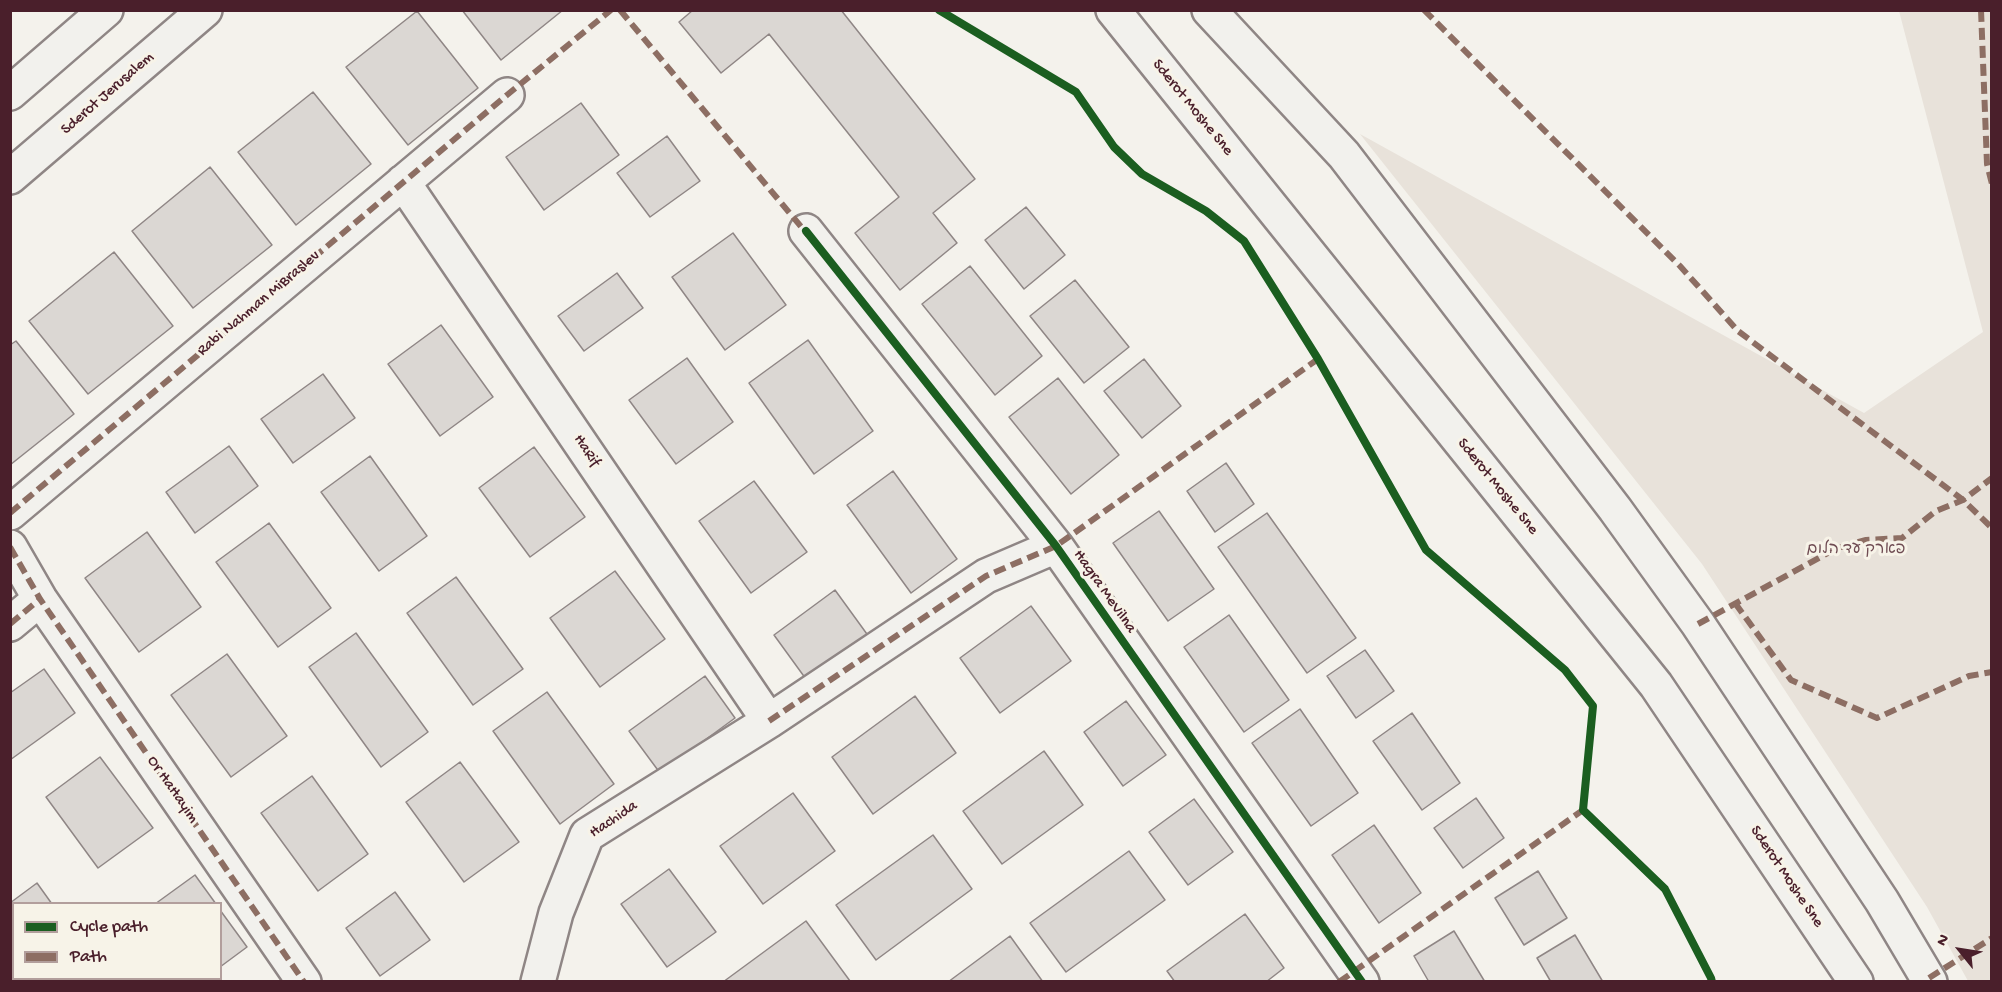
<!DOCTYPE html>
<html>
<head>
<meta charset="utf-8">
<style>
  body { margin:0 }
  #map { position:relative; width:2002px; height:992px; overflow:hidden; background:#f4f2ec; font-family:"Gochi Hand",sans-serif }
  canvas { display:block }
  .frame { position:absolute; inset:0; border:12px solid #4a1f2b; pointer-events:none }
  .legend { position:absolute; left:12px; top:902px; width:210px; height:78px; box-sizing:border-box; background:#f7f3e8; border:2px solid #b29e9c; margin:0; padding:8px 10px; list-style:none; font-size:18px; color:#4a1f2b }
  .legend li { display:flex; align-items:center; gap:12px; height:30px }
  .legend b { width:30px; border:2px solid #b29e9c }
  .north { position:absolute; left:1930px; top:920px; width:60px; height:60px; -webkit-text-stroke:4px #f7f3e8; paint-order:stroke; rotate:300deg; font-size:16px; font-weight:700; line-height:24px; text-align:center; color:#4a1f2b }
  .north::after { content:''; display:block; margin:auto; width:21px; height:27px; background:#4a1f2b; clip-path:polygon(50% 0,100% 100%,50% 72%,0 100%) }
</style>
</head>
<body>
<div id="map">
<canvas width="2002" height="992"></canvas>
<div class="frame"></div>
<ul class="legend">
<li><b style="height:8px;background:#1b5e20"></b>Cycle path</li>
<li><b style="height:8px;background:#8d6e63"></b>Path</li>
</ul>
<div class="north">N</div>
</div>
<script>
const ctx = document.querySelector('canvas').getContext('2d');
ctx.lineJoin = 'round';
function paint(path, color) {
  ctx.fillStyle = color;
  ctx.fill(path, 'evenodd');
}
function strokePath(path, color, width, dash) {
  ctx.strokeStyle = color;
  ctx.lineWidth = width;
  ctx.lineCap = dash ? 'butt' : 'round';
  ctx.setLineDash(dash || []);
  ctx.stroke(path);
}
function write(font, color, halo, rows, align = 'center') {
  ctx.font = font + ' "Gochi Hand","Playpen Sans Hebrew",sans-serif';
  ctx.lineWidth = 6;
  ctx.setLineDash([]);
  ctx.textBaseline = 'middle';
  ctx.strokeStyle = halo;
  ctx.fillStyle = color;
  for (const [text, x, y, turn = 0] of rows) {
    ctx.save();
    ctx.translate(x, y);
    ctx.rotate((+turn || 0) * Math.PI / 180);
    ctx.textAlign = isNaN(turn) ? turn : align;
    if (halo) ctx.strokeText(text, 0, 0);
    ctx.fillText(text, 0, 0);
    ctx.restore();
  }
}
paint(new Path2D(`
  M1899 11H1991V981H1968L1927 907 1702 564 1360 134 1864 413 1983 332Z`), '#e8e2da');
const building = new Path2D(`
  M462 10H563L501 60Z
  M693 10H841L975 179 933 213 957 243 900 290 855 233 899 197 769 34 721 73 679 22Z
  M417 11 478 88 408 145 346 67Z
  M313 92 371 164 296 225 238 152Z
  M581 103 619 155 544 210 506 157Z
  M667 136 700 181 650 217 617 173Z
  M210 167 272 245 193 308 132 231Z
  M1026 207 1065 255 1024 289 985 240Z
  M733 233 786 305 725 350 672 277Z
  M114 252 173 326 88 394 29 321Z
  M970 266 1042 356 995 395 922 304Z
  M617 273 643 308 584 351 558 316Z
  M1075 280 1129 347 1084 383 1030 316Z
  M441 325 493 397 440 436 388 364Z
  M808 340 873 431 814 474 749 383Z
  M16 341 74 414 10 465V345Z
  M687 358 733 422 676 464 629 400Z
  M1144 359 1181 406 1142 438 1104 391Z
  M323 374 355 418 293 463 261 419Z
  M1058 378 1119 455 1071 494 1009 417Z
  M229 446 258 486 195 533 166 492Z
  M534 447 585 517 530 557 479 488Z
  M370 456 427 536 379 571 321 492Z
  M1226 463 1254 504 1215 532 1187 491Z
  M893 471 957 559 911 593 847 505Z
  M754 481 807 552 751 593 699 521Z
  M1159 511 1214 589 1168 621 1113 543Z
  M1267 513 1356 638 1307 673 1218 547Z
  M269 523 331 608 278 647 216 562Z
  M147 532 201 607 139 652 85 578Z
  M615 571 665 639 600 687 550 618Z
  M456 577 523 669 473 705 407 613Z
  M835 590 872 641 811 686 774 635Z
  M1031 606 1071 661 1000 713 960 658Z
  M1229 615 1289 700 1244 732 1184 647Z
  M356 633 428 732 381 767 309 667Z
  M1365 650 1394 691 1356 718 1327 676Z
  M227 654 287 736 231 777 171 695Z
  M44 669 75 713 10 760V693Z
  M705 676 735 718 660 773 629 731Z
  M547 692 614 784 560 824 493 731Z
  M915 696 956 753 873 814 832 757Z
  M1126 701 1166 755 1123 786 1084 732Z
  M1300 709 1358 793 1311 826 1252 743Z
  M1412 713 1460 783 1422 810 1373 741Z
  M1044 751 1083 805 1002 864 963 811Z
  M100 757 153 828 98 868 46 797Z
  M460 762 519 842 464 882 406 802Z
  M312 776 368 854 318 891 261 813Z
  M793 793 835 851 763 904 720 846Z
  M1476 798 1504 838 1463 868 1434 828Z
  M1194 799 1233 852 1188 885 1149 832Z
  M1374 825 1421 893 1379 923 1332 855Z
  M933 835 972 889 876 960 836 905Z
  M1129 851 1165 900 1066 972 1030 923Z
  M669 869 716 932 667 967 621 904Z
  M1538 871 1567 918 1524 945 1495 898Z
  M195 875 216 904H155Z
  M37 883 52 904H14V964L10 960V903Z
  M395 892 430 940 380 976 346 928Z
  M220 910 247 947 220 967Z
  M1245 914 1284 968 1266 982H1175L1167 971Z
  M806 921 850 981 723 982Z
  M1454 931 1485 982H1429L1414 956Z
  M1575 935 1603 982H1551L1537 958Z
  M1010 936 1043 982H948Z
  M24 978H97L93 982H26Z
  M171 978H204L200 982H173Z`);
paint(building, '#dbd7d3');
strokePath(building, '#8f8685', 1.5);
const minor = new Path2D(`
  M403 182 769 721
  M806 231 1056 546 1362 982
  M10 513 507 95
  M10 547 40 599 304 982
  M10 624 40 599
  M538 982 556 913 587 835 769 721 986 576 1056 546`);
const major = new Path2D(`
  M1113 10 1656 685 1856 982
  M1209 10 1344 155 1615 509 1698 624 1882 901 1930 982
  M10 93 106 10
  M10 177 205 10`);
strokePath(minor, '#8f8685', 38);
strokePath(major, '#8f8685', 38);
strokePath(minor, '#f2f1ed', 33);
strokePath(major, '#f2f1ed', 33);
strokePath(new Path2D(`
  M620 10 808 235
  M1424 10 1680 266 1738 331 1963 500 1992 528
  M1981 10 1987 164 1992 184
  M10 513 507 95 611 10
  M10 547 40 599 304 982
  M1735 603 1791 680 1877 718 1969 676 1992 672
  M10 624 40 599
  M1698 624 1837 548 1866 540 1902 538 1936 511 1963 500 1992 478
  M769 721 986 576 1056 546 1318 359
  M1929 978 1992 938
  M1339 982 1583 810`), '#8d6e63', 6, [12, 6]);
strokePath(new Path2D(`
  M939 10 1076 92 1114 147 1142 174 1206 211 1244 241 1318 359 1426 550 1565 670 1593 706 1583 810 1665 889 1711 978 1712 982
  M806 231 1056 546 1362 982`), '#1b5e20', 8);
write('16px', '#4a1f2b', '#f7f3e8', [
  ["Sderot Jerusalem",108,94,-41],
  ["Sderot Moshe Sne",1192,108,51],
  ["Rabi Nahman MiBraslev",259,304,-40],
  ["HaRif",586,451,56],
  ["Sderot Moshe Sne",1497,487,51],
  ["Hagra MeVilna",1104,592,55],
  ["Or HaHayim",172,790,55],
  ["Hachida",614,820,-34],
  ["Sderot Moshe Sne",1786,877,56]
]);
write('16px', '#6f4c53', '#f7f3e8', [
  ["פארק עד הלום",1856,551]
]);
</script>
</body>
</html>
